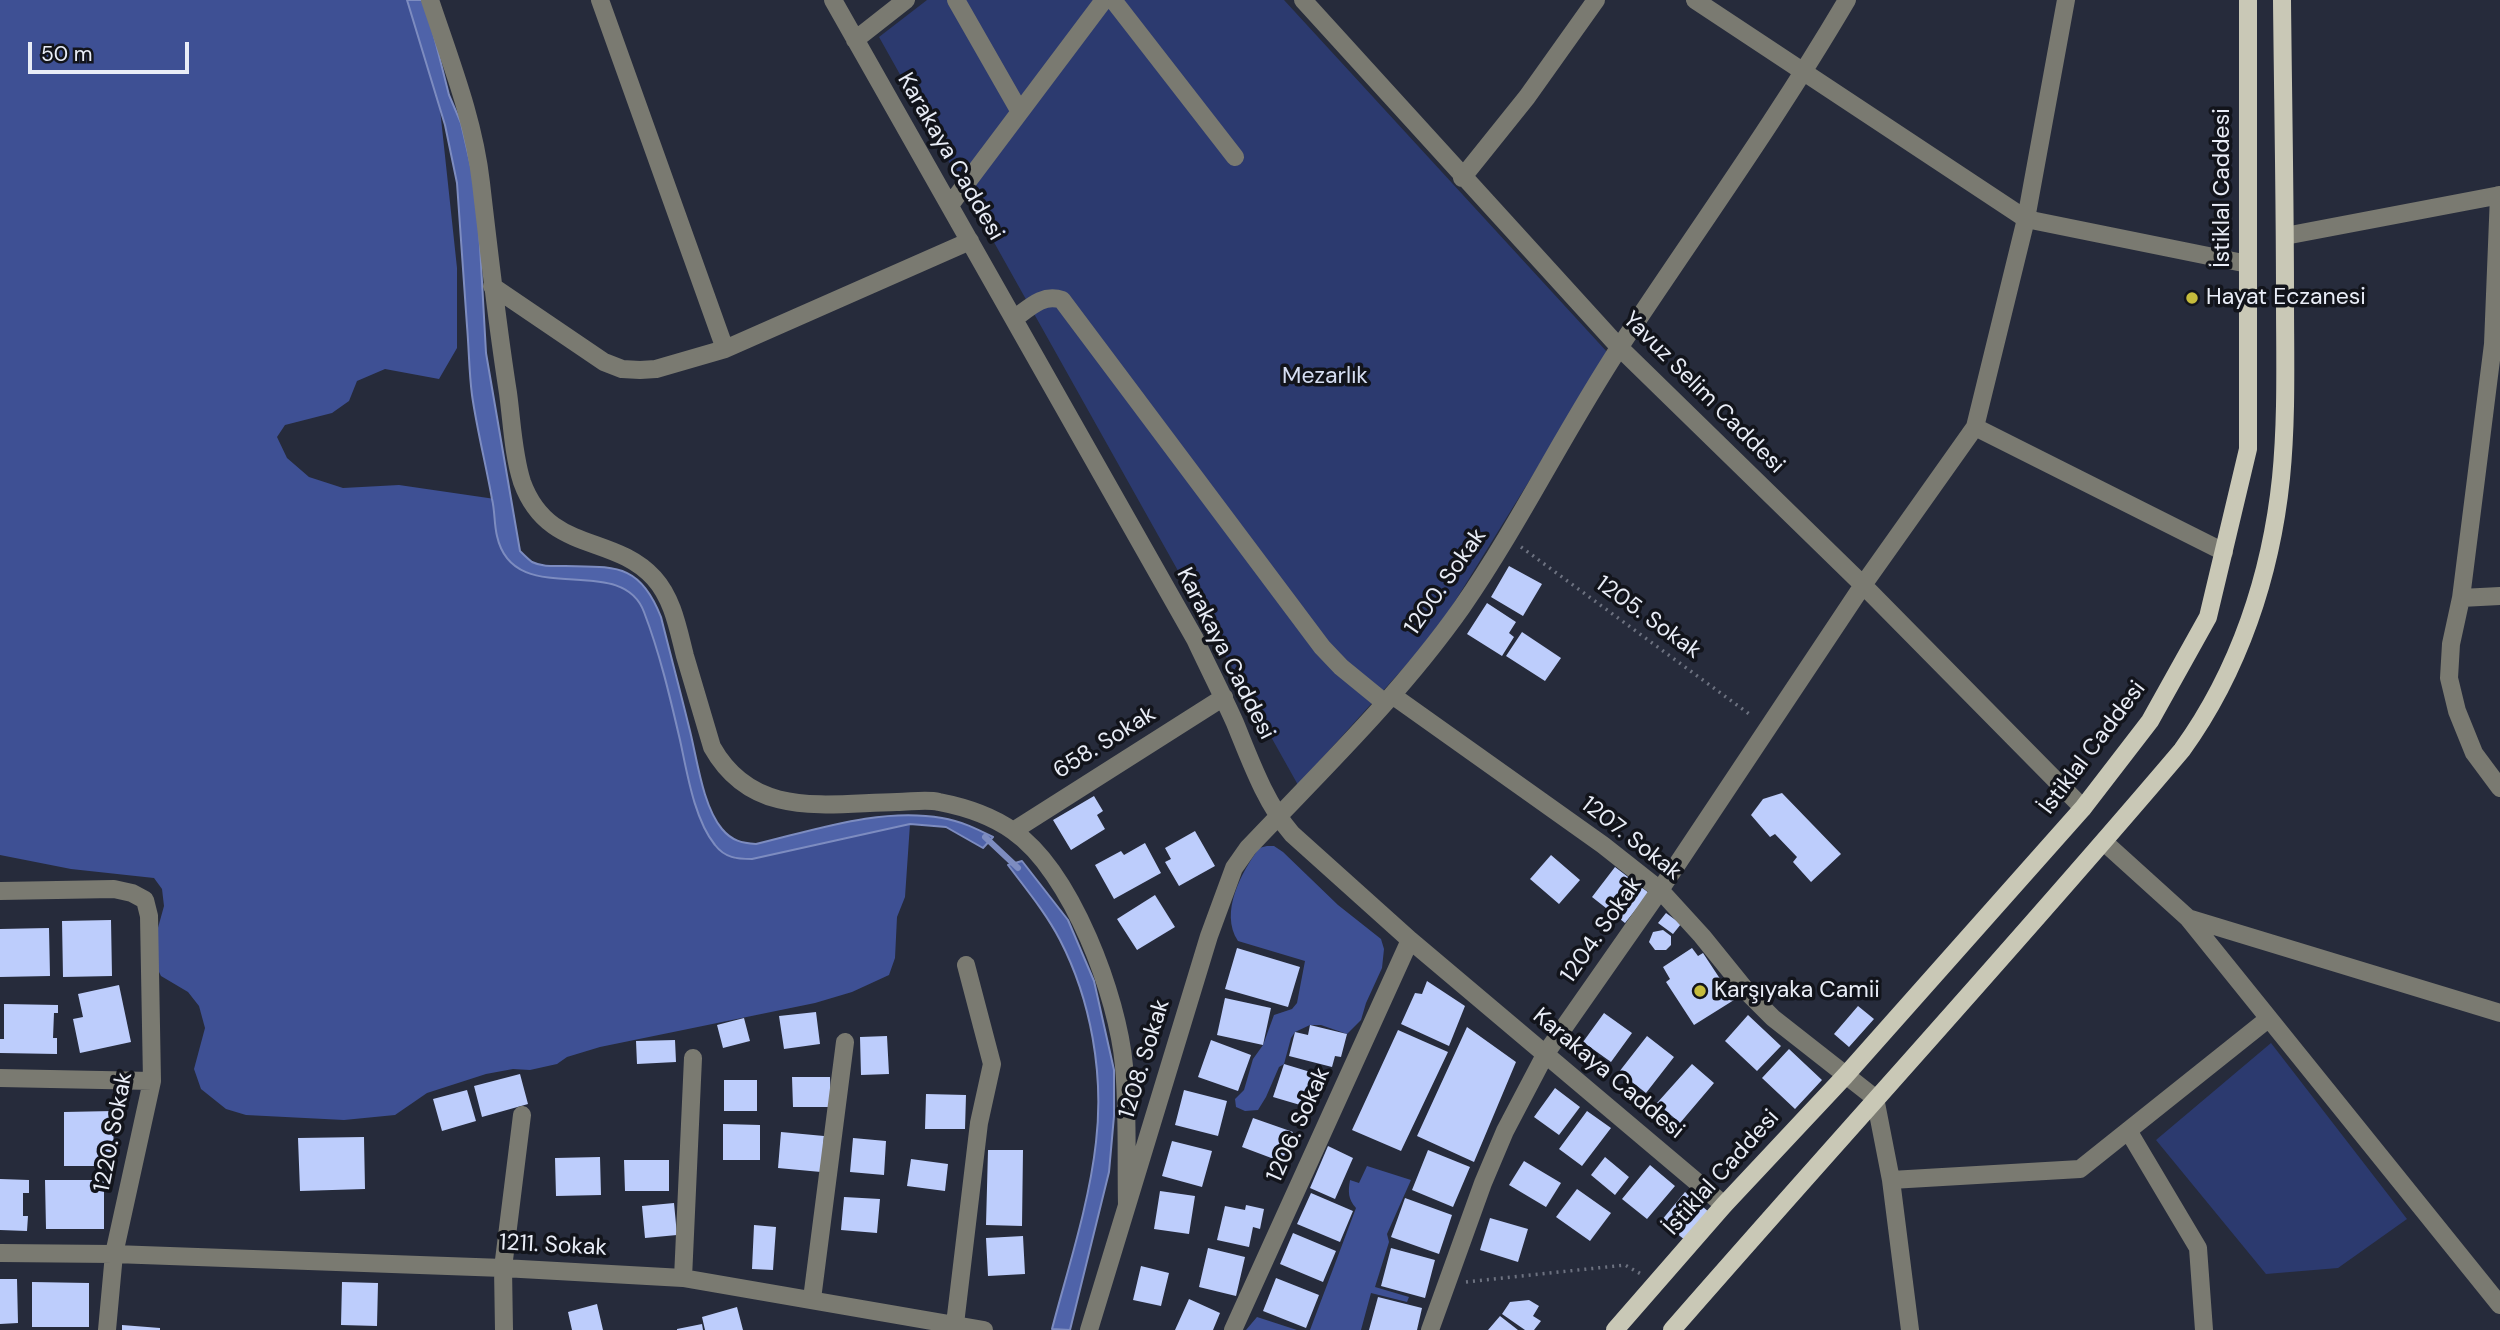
<!DOCTYPE html>
<html>
<head>
<meta charset="utf-8">
<style>
  body { margin:0 }
  #map { position:relative; width:2500px; height:1330px; overflow:hidden; background:#262b3b; font-family:"DM Sans",sans-serif }
  canvas { display:block }
  .scale { position:absolute; left:28px; top:42px; width:161px; height:32px; box-sizing:border-box; border:4px solid #e9edf7; border-top:0; padding-left:9px; font-size:21px; line-height:24px; white-space:nowrap; color:#e9edf7; -webkit-text-stroke:5px #12141b; paint-order:stroke }
</style>
</head>
<body>
<div id="map">
<canvas width="2500" height="1330"></canvas>
<div class="scale">50 m</div>
</div>
<script>
const ctx = document.querySelector('canvas').getContext('2d');
ctx.lineJoin = 'round';
function paint(path, color) {
  ctx.fillStyle = color;
  ctx.fill(path, 'evenodd');
}
function strokePath(path, color, width, dash) {
  ctx.strokeStyle = color;
  ctx.lineWidth = width;
  ctx.lineCap = dash ? 'butt' : 'round';
  ctx.setLineDash(dash || []);
  ctx.stroke(path);
}
function write(font, color, halo, rows, align = 'center') {
  ctx.font = font + ' "DM Sans",sans-serif';
  ctx.lineWidth = 7;
  ctx.setLineDash([]);
  ctx.textBaseline = 'middle';
  ctx.strokeStyle = halo;
  ctx.fillStyle = color;
  for (const [text, x, y, turn = 0] of rows) {
    ctx.save();
    ctx.translate(x, y);
    ctx.rotate((+turn || 0) * Math.PI / 180);
    ctx.textAlign = isNaN(turn) ? turn : align;
    if (halo) ctx.strokeText(text, 0, 0);
    ctx.fillText(text, 0, 0);
    ctx.restore();
  }
}
paint(new Path2D(`
  M927 0H1284L1608 353 1449 611 1417 653 1298 785 879 37Z
  M2271 1043 2407 1219 2338 1268 2266 1274 2156 1140Z`), '#2c3a6f');
paint(new Path2D(`
  M0 0H420L434 53 457 268V348L439 379 385 369 357 381 349 401 332 413 285 425 277 437 287 458 309 477 343 488 399 485 495 499 497 537 544 577 610 583 625 589 635 596 643 609 664 671 688 775 703 826 715 846 736 859H752L910 824 905 897 897 917 895 958 889 975 852 992 815 1003 600 1047 567 1057 557 1064 530 1070 513 1069 486 1074 427 1093 395 1115 344 1120 246 1115 226 1109 201 1089 194 1069 205 1028 199 1006 188 992 161 976 157 968 156 935 164 906 162 889 154 878 71 869 0 855Z
  M1267 846H1274L1283 852 1338 905 1381 939 1384 949 1382 968 1366 1003 1361 1020 1347 1034 1321 1025H1310L1295 1032 1291 1038 1284 1064 1279 1067 1266 1097 1258 1110 1245 1111 1236 1107 1235 1099 1244 1090 1253 1059 1263 1045 1274 1015 1292 1009 1297 1003 1305 961 1238 941C1219 912 1242 872 1259 848Z
  M1367 1166 1411 1180 1387 1234 1389 1242 1375 1287 1409 1297 1407 1302 1371 1293 1361 1330H1310L1356 1208C1348 1199 1348 1192 1350 1180L1359 1183Z
  M1257 1317 1297 1330H1246Z`), '#3e5094');
const water = new Path2D(`
  M407 0H425L449 95 461 123 477 192 486 353 520 551C523 554 528 559 532 562 542 567 554 566 565 566 615 567 640 563 661 617 670 653 680 690 689 727 697 757 702 805 722 829 732 841 742 843 756 844 815 830 881 807 942 818 961 821 977 829 993 837L983 848 946 827 910 824 752 859C737 859 725 858 715 845 694 819 687 772 680 740 670 697 660 654 644 612 621 550 514 612 497 536 494 524 495 511 492 499 486 465 477 430 472 395 469 372 469 349 467 326 464 278 460 231 457 183L445 125Z
  M1022 861 1068 920 1094 981 1114 1070V1116L1109 1172 1070 1330 1052 1329C1068 1268 1089 1205 1096 1142 1104 1074 1091 1000 1060 940 1046 913 1026 889 1008 865Z`);
paint(water, '#4f63a9');
strokePath(water, '#7d8cc0', 2);
strokePath(new Path2D(`
  M985 837 1018 868`), '#7d8cc0', 6);
paint(new Path2D(`
  M1509 566 1542 584 1523 616 1491 597Z
  M1487 603 1516 622 1509 633 1514 637 1502 656 1467 634Z
  M1522 632 1561 658 1545 681 1506 656Z
  M1782 793 1841 854 1811 882 1793 862 1797 857 1775 834 1770 837 1751 815 1763 799Z
  M1094 796 1103 811 1097 815 1105 829 1071 850 1053 820Z
  M1195 831 1215 866 1179 886 1165 862 1171 859 1165 848Z
  M1145 843 1161 873 1114 899 1095 865 1121 851 1124 855Z
  M1551 855 1580 880 1559 904 1530 879Z
  M1615 867 1649 893 1625 923 1592 897Z
  M1155 895 1175 927 1137 950 1117 919Z
  M1666 913 1681 924 1673 934 1658 923Z
  M111 920 112 976 63 977 62 921Z
  M49 928 50 976 0 977V929Z
  M1663 930 1671 936V945L1666 950H1655L1649 942 1653 932Z
  M1237 948 1300 967 1288 1007 1225 989Z
  M1692 948 1698 956 1703 953 1734 1000 1694 1025 1666 982 1670 979 1663 967Z
  M1427 981 1465 1006 1449 1046 1401 1024 1415 993 1422 994Z
  M119 985 131 1042 80 1053 73 1019 83 1017 78 994Z
  M1225 998 1271 1008 1263 1045 1217 1035Z
  M4 1004 58 1005V1013H54L53 1038H57V1054L0 1053V1039H4Z
  M1858 1006 1874 1019 1849 1047 1834 1034Z
  M816 1012 820 1044 784 1049 779 1016Z
  M1604 1013 1632 1033 1611 1062 1583 1042Z
  M1748 1015 1781 1046 1757 1071 1725 1041Z
  M744 1018 750 1041 723 1048 717 1025Z
  M1310 1025 1347 1034 1341 1057 1335 1056 1332 1067 1289 1056 1295 1032 1308 1035Z
  M1467 1027 1516 1062 1474 1162 1417 1136Z
  M1398 1030 1448 1052 1401 1151 1352 1130Z
  M887 1036 889 1074 861 1075 860 1037Z
  M1647 1036 1674 1057 1646 1093 1619 1072Z
  M675 1040 676 1062 637 1064 636 1041Z
  M1211 1040 1251 1055 1238 1091 1198 1077Z
  M1789 1049 1822 1080 1795 1109 1762 1078Z
  M1284 1064 1317 1074 1307 1107 1273 1097Z
  M1692 1064 1714 1083 1680 1123 1657 1103Z
  M520 1074 528 1104 482 1117 474 1086Z
  M792 1077H830L831 1107H793Z
  M724 1080H757V1111H724Z
  M1555 1088 1580 1107 1559 1135 1534 1117Z
  M467 1090 476 1121 442 1131 433 1099Z
  M1184 1090 1227 1101 1218 1136 1175 1125Z
  M926 1094 966 1095 965 1129H925Z
  M113 1111 114 1166H64V1112Z
  M1587 1111 1611 1128 1582 1166 1559 1149Z
  M1253 1118 1293 1132 1282 1162 1242 1147Z
  M723 1124 760 1125V1160H723Z
  M781 1132 824 1136 821 1172 778 1168Z
  M364 1137 365 1189 300 1191 298 1138Z
  M853 1138 886 1141 884 1175 850 1172Z
  M1172 1141 1212 1151 1202 1187 1162 1176Z
  M1328 1146 1353 1158 1335 1199 1310 1188Z
  M988 1150H1023L1022 1226 986 1225Z
  M1428 1150 1470 1167 1453 1207 1412 1190Z
  M600 1157 601 1195 556 1196 555 1158Z
  M1605 1157 1629 1177 1615 1195 1591 1175Z
  M911 1159 948 1164 945 1191 907 1186Z
  M624 1160H669V1191H625Z
  M1524 1161 1561 1183 1546 1207 1509 1185Z
  M1650 1165 1675 1186 1647 1219 1622 1199Z
  M0 1179 29 1180V1193H23V1216H28L27 1231 0 1230Z
  M45 1180H104V1229H46Z
  M1577 1189 1611 1213 1590 1241 1556 1217Z
  M1160 1191 1195 1196 1189 1234 1154 1229Z
  M1685 1192 1709 1212 1685 1240 1661 1221Z
  M1311 1193 1353 1211 1340 1242 1297 1224Z
  M844 1197 880 1199 877 1233 841 1230Z
  M1405 1198 1452 1215 1439 1254 1391 1237Z
  M674 1203 677 1235 645 1238 642 1206Z
  M1246 1205 1264 1209 1260 1229 1253 1227 1249 1247 1217 1240 1225 1206 1245 1210Z
  M1490 1218 1528 1229 1518 1262 1480 1250Z
  M754 1225 776 1227 773 1270 752 1269Z
  M1293 1233 1336 1251 1323 1282 1280 1264Z
  M1023 1236 1025 1274 988 1276 986 1238Z
  M1208 1248 1245 1257 1236 1296 1199 1287Z
  M1391 1248 1435 1260 1425 1298 1381 1286Z
  M1141 1266 1169 1273 1161 1306 1133 1300Z
  M1276 1278 1319 1295 1306 1328 1263 1311Z
  M0 1279H17L18 1323 0 1324Z
  M32 1282 89 1283V1327H32Z
  M342 1282 378 1283 377 1326 341 1325Z
  M1378 1297 1422 1308 1417 1330H1369Z
  M1189 1299 1220 1313 1213 1330H1175Z
  M1529 1300 1539 1306 1533 1316 1541 1321 1534 1330H1525L1502 1314 1510 1302Z
  M597 1304 603 1330H572L568 1312Z
  M737 1307 743 1330H705L702 1317Z
  M1500 1316 1518 1330H1488Z
  M702 1324 703 1330H677V1329Z
  M122 1325 160 1328V1330H122Z`), '#bdcdfc');
strokePath(new Path2D(`
  M1521 547 1752 716
  M1466 1282 1625 1265 1641 1274`), '#6d7280', 3.5, [2, 5]);
strokePath(new Path2D(`
  M430 0C450 60 474 120 481 183 489 253 497 323 508 393 512 422 513 454 522 482 548 554 613 533 654 578 673 599 678 629 685 656 694 686 703 717 712 747 753 820 826 803 897 802 911 802 926 799 939 802 965 807 992 816 1013 831 1072 872 1118 997 1124 1066 1128 1112 1126 1159 1127 1205
  M600 0 725 349
  M833 0 1195 639C1208 667 1222 694 1235 723 1251 762 1265 802 1292 834L1410 940 1724 1205
  M956 0 1020 112
  M1113 0 1235 157
  M1303 0 1619 347 1863 585 2083 808
  M1695 0 2026 219 2248 264
  M855 40 906 0
  M1462 178 1527 97 1596 0
  M2499 195 2493 344 2461 598 2451 644 2449 678 2457 711 2474 753 2500 788
  M950 205 1104 0
  M2285 236 2500 195
  M492 286 604 362 622 369 640 370 656 369 725 349 970 241
  M1014 319C1029 308 1043 293 1062 300L1322 647 1341 667 1385 703
  M1975 427 2224 552
  M2461 598 2500 596
  M1392 695 1603 845 1660 890 1702 936 1749 994 1773 1018 1875 1098 1891 1180 1910 1330
  M1013 831 1224 697
  M2104 842 2188 918 2500 1305
  M0 891 114 889 132 893 145 900 149 916 152 1081 114 1254 107 1330
  M2188 918 2500 1013
  M0 1078 152 1081
  M2129 1132 2198 1248 2204 1330
  M1891 1180 2080 1169 2268 1019
  M0 1253 114 1254 503 1268 683 1278 984 1330
  M683 1278 693 1058
  M812 1299 845 1042
  M955 1324 979 1123 992 1064 966 965
  M504 1330 503 1268 522 1115
  M1089 1330 1209 936 1234 868 1248 848C1322 770 1400 695 1462 607 1520 523 1565 430 1621 345 1697 230 1777 119 1847 0
  M1233 1330 1410 940
  M1430 1330 1483 1183 1505 1131 1546 1053 1660 890 1863 585 1975 427 2026 219 2066 0`), '#7a7a71', 18);
strokePath(new Path2D(`
  M1615 1330 1724 1205 1845 1076 2083 808 2150 721 2208 617 2248 449V0
  M1672 1330C1841 1136 2016 946 2182 750 2239 671 2271 575 2281 478 2287 418 2285 358 2285 298 2285 198 2283 99 2282 0`), '#c9c8b6', 18);
for (const [x, y, r, color] of [
  [2192,298,7,"#c6bc3c"],
  [1700,991,7,"#c6bc3c"]
]) {
  const dot = new Path2D();
  dot.arc(x, y, r, 0, 2 * Math.PI);
  ctx.fillStyle = color;
  ctx.fill(dot);
  strokePath(dot, '#12141b', 2.5);
}
write('23px', '#e9edf7', '#12141b', [
  ["Karakaya Caddesi",950,157,60],
  ["İstiklal Caddesi",2223,188,-90],
  ["Yavuz Selim Caddesi",1703,393,45],
  ["1200. Sokak",1446,582,-55],
  ["1205. Sokak",1648,618,36],
  ["Karakaya Caddesi",1225,654,63],
  ["658. Sokak",1105,743,-32],
  ["İstiklal Caddesi",2093,748,-53],
  ["1207. Sokak",1631,839,38],
  ["1204. Sokak",1602,930,-55],
  ["1208. Sokak",1145,1059,-73],
  ["Karakaya Caddesi",1608,1074,40],
  ["1206. Sokak",1299,1125,-66],
  ["1220. Sokak",114,1132,-79],
  ["İstiklal Caddesi",1722,1173,-48],
  ["1211. Sokak",553,1246,3]
]);
write('23px', '#e9edf7', '#12141b', [
  ["Hayat Eczanesi",2206,298],
  ["Karşıyaka Camii",1714,991]
], 'left');
write('23px', '#d6def2', '#12141b', [
  ["Mezarlık",1325,377]
]);
</script>
</body>
</html>
